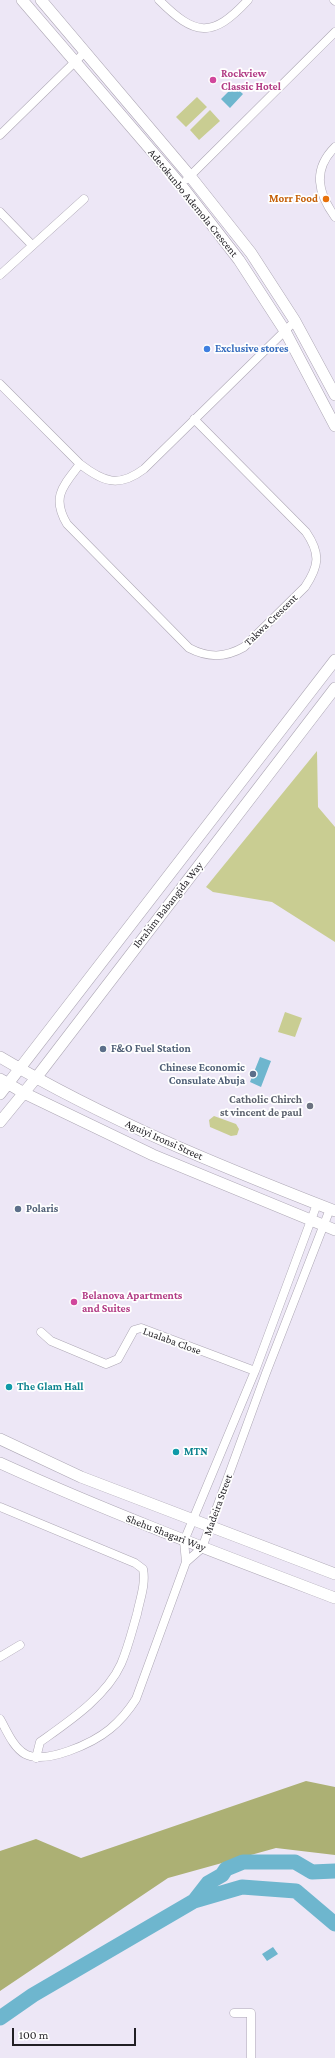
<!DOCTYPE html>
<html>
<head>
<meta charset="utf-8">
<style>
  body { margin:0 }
  #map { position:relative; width:335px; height:2058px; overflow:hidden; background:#ede7f6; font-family:"Crimson Pro",serif }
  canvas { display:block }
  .scale { position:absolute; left:12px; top:2028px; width:124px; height:18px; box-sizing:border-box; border:2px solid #211f24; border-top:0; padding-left:5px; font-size:12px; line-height:14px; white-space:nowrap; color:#211f24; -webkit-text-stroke:3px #fff; paint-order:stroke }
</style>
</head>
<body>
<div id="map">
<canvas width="335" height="2058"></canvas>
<div class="scale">100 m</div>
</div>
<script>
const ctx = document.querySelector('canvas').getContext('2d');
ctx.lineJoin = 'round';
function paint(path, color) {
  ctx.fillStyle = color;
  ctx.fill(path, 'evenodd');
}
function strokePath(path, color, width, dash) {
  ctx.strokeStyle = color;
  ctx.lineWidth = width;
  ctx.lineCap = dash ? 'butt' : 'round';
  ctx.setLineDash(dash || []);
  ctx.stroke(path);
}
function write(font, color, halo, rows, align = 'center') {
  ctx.font = font + ' "Crimson Pro",serif';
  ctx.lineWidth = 3.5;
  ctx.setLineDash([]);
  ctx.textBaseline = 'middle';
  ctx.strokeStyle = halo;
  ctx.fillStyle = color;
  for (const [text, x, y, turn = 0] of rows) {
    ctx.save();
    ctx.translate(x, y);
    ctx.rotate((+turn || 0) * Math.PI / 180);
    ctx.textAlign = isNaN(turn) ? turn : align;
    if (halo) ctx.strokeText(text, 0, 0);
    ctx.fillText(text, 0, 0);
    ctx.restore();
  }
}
paint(new Path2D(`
  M197 97 207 107 186 127 176 117Z
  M210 110 220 121 199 140 190 130Z
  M317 751 318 807 335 827V942L272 902 213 892 206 887Z
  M285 1012 302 1018 295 1037 278 1032Z
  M214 1116 236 1124 239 1129 237 1135 231 1136 210 1127 209 1120Z`), '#c9cd92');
paint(new Path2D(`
  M306 1781 335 1787V1855L276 1848 168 1878 0 1991V1851L36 1839 81 1858Z`), '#acb074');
paint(new Path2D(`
  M234 86 243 94 230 108 221 99Z
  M260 1057 271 1061 261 1087 250 1082Z
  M273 1947 278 1954 267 1961 262 1954Z`), '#6eb6ce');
strokePath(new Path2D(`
  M194 1901 242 1887 296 1891 335 1924
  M0 2018 33 1995 194 1901 208 1883 222 1875 226 1869 243 1862H295L312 1872 335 1871`), '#6eb6ce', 15);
const minor = new Path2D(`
  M159 0C195 36 212 39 248 0
  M334 0 335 1
  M0 135 85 52
  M335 147C312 170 318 193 335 217
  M187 179 335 32
  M0 212 32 245
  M0 275 84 199
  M0 384 80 464C103 482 119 488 144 469L295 321
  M80 464C63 486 51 497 67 524L189 648C208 658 225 658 244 647L305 587C319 566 321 554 306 532L194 419
  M41 1332 51 1341 106 1364 118 1359 134 1330 141 1328 255 1371
  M0 1507 135 1563 143 1569C146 1584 140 1599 137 1614 132 1631 128 1648 121 1664 106 1697 68 1722 40 1742L36 1758
  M186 1562 184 1541 255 1371 317 1204
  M0 1657 20 1645
  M0 1719C7 1731 13 1747 25 1754 46 1765 93 1743 110 1729 121 1720 129 1710 136 1699L186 1562 202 1548 266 1373 330 1209
  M234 2013H251V2058`);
const secondary = new Path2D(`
  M22 0 181 185 239 260 285 331 335 426
  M41 0 190 176 251 253 295 321 335 395
  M0 1057C106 1120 220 1166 335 1211
  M0 1079 24 1093 153 1155 335 1230
  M0 1094 335 660
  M0 1122 36 1078 335 688
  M0 1439 81 1477 335 1574
  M0 1463C110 1513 222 1555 335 1598`);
strokePath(minor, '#ada7b4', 9);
strokePath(secondary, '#ada7b4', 12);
strokePath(minor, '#fff', 8);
strokePath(secondary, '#fff', 11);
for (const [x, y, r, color] of [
  [213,80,4,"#d1479c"],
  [326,199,4,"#e8710a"],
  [207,349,4,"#3f7fe0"],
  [103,1049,4,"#5c6f8a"],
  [253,1074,4,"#5c6f8a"],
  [310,1106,4,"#6b7280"],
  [18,1209,4,"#5c6f8a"],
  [74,1302,4,"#d1479c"],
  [9,1387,4,"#0f9aa8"],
  [176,1452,4,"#0f9aa8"]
]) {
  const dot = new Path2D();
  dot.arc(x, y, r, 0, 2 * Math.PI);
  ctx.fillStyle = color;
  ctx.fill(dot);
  strokePath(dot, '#fff', 1.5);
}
write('bold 11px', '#b23c85', '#fff', [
  ["Rockview",221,74],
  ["Classic Hotel",221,87],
  ["Belanova Apartments",82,1296],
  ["and Suites",82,1309]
], 'left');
write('bold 11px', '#c56008', '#fff', [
  ["Morr Food",318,199]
], 'right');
write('11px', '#211f24', '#fff', [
  ["Adetokunbo Ademola Crescent",193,203,51],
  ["Takwa Crescent",271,620,-44],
  ["Ibrahim Babangida Way",168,905,-52],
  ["Aguiyi Ironsi Street",164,1140,24],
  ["Lualaba Close",172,1341,20],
  ["Madeira Street",218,1505,-70],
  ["Shehu Shagari Way",166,1533,21]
]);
write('bold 11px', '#366cbe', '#fff', [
  ["Exclusive stores",215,349]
], 'left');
write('bold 11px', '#4e5e75', '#fff', [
  ["F&O Fuel Station",111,1049],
  ["Chinese Economic",245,1068,"right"],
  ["Consulate Abuja",245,1081,"right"],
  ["Polaris",26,1209]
], 'left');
write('bold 11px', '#5b616d', '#fff', [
  ["Catholic Chirch",302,1100],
  ["st vincent de paul",302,1113]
], 'right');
write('bold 11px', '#0d838f', '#fff', [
  ["The Glam Hall",17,1387],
  ["MTN",184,1452]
], 'left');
</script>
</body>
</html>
